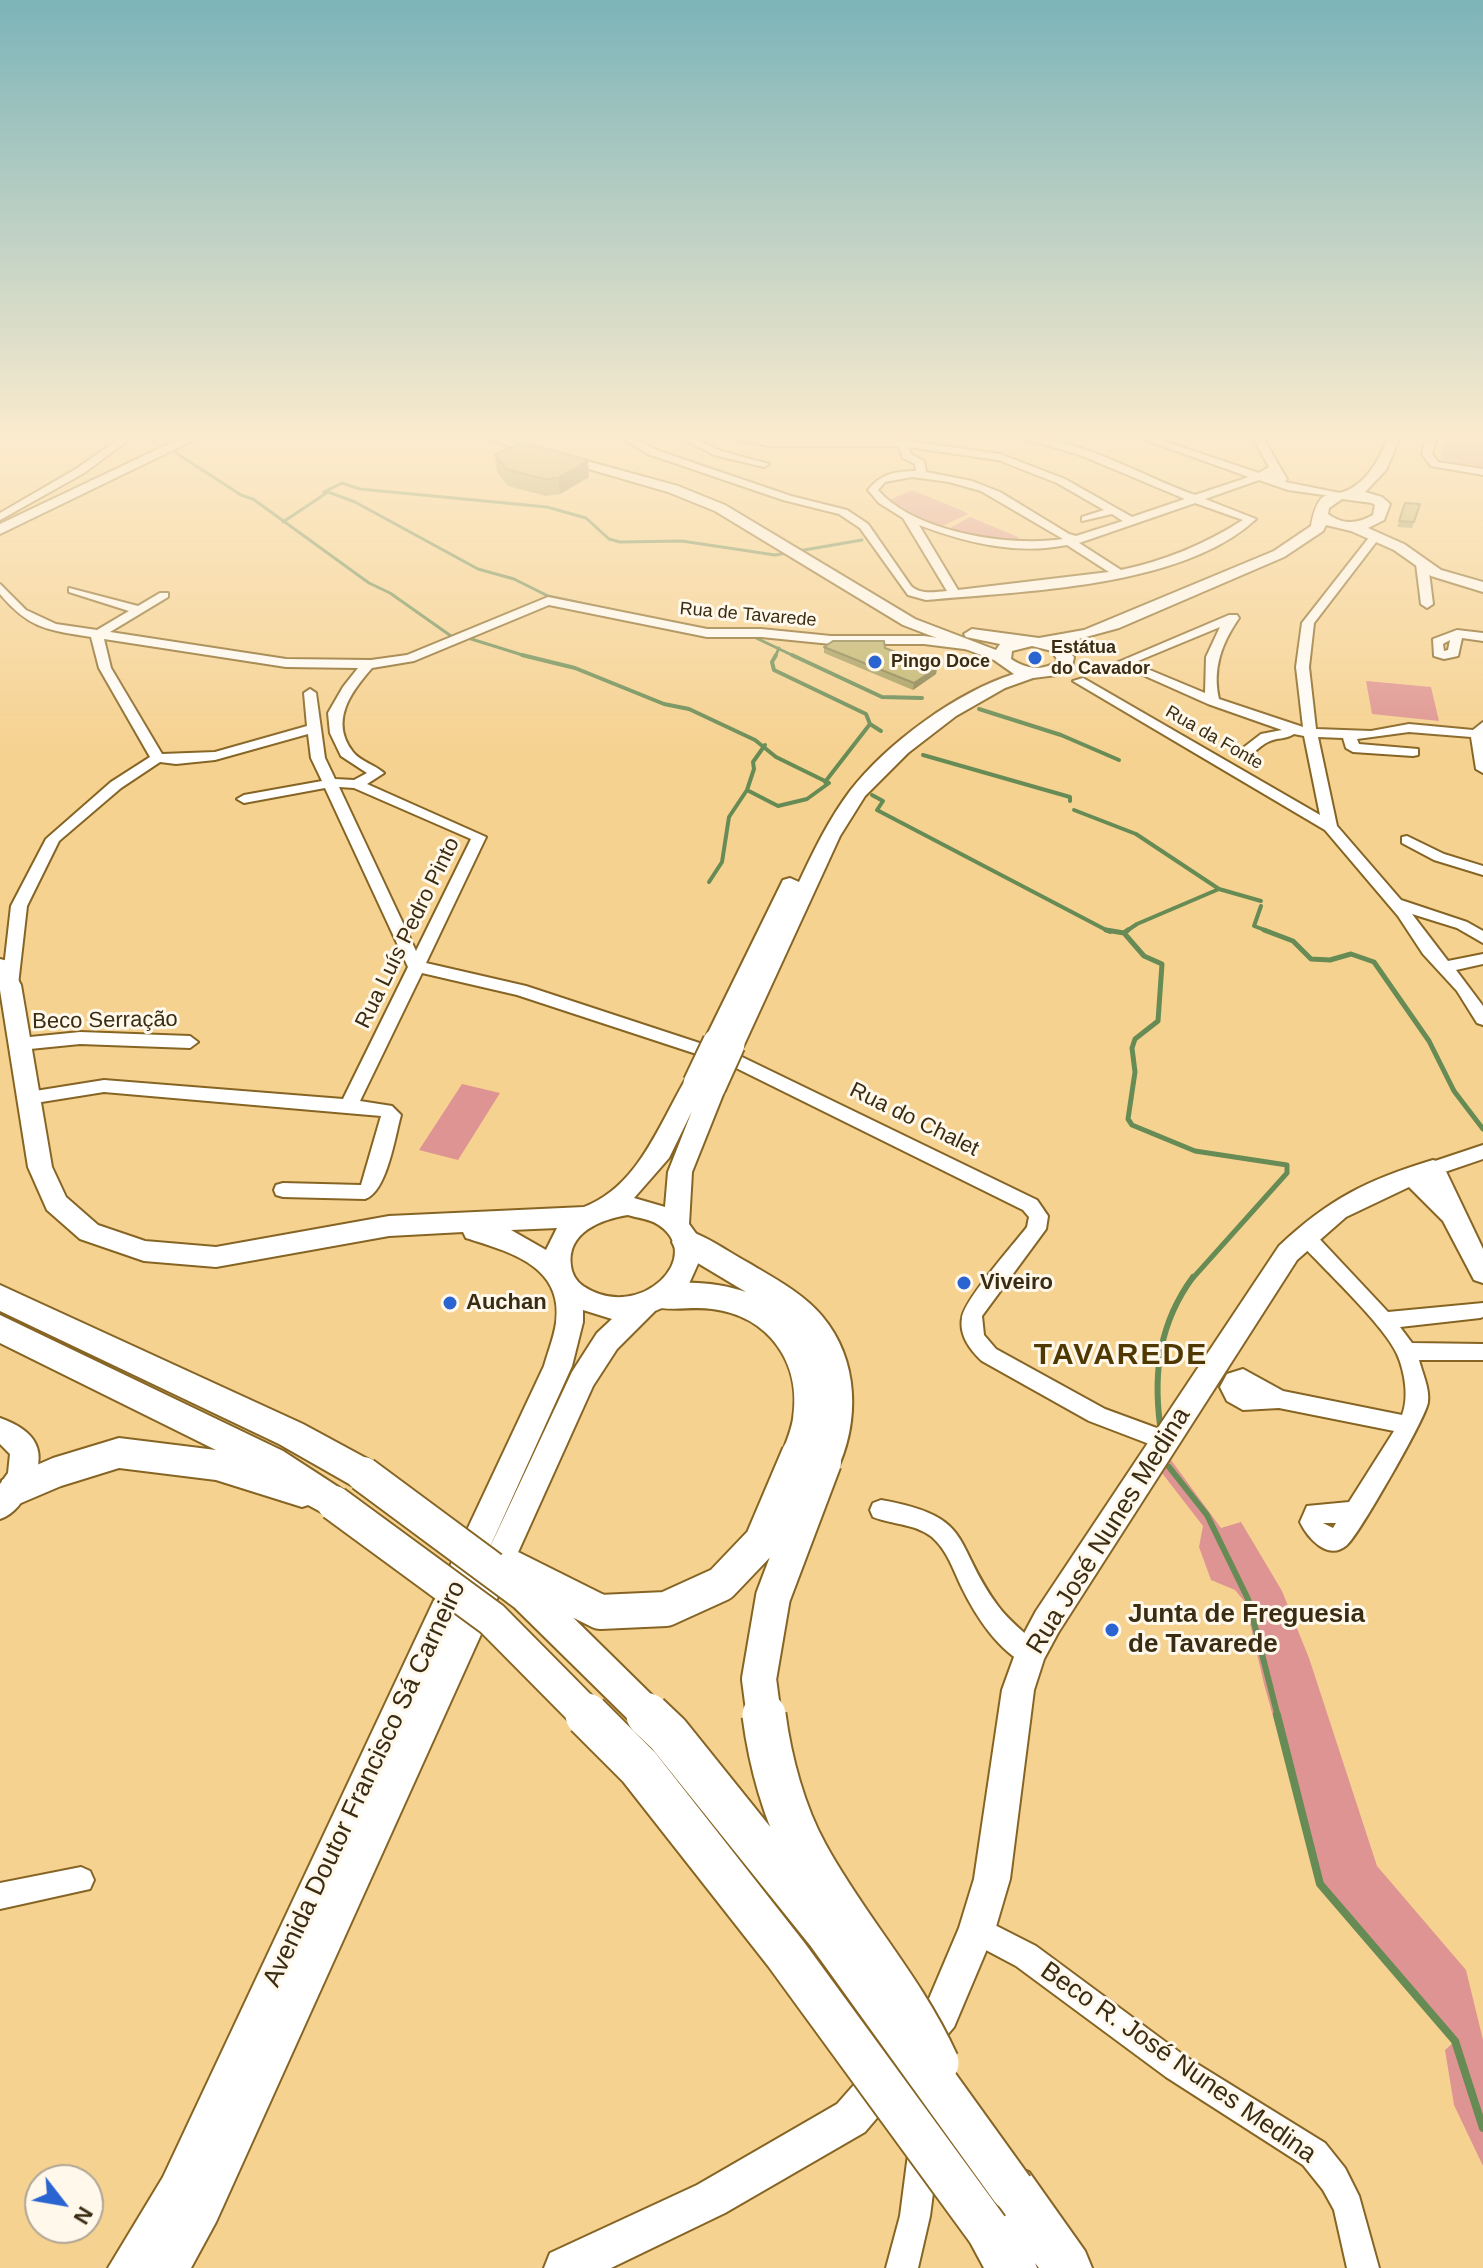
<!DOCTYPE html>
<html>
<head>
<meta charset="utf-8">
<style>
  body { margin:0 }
  #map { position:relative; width:1483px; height:2268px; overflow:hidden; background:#f6d291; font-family:Helvetica,sans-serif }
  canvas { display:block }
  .north { position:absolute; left:24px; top:2164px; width:80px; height:80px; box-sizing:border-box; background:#fff8eb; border:2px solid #b0a694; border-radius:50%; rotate:121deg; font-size:22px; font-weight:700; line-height:32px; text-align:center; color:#3a2c12 }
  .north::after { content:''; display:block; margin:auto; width:28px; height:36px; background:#2964d1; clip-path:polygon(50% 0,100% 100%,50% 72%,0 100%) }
</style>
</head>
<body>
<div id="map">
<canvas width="1483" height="2268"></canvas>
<div class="north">N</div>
</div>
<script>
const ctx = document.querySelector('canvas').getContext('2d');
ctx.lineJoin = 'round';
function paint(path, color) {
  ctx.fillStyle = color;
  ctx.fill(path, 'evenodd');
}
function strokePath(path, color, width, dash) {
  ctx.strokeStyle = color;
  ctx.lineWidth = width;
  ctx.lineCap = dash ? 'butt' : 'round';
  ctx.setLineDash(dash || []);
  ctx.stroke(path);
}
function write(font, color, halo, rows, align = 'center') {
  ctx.font = font + ' Helvetica,sans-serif';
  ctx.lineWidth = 6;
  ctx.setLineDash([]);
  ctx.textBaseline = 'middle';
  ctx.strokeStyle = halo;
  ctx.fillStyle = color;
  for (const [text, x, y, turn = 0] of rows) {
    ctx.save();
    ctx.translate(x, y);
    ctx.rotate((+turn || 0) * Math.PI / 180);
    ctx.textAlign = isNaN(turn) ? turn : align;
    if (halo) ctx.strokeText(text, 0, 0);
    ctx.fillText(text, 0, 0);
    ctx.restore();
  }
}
paint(new Path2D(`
  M1445 438H1483V468L1441 459Z
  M912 490 963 511 968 514 942 526 901 511 887 501Z
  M970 517 1018 537 1020 544 971 536 948 529Z
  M1366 681 1431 687 1439 721 1372 714Z
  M462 1084 500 1093 458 1160 419 1150Z
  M1171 1460 1221 1528 1241 1522 1282 1591 1309 1658 1377 1866 1466 1970 1483 2040V2166L1454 2105 1445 2050 1455 2041 1320 1884 1264 1684 1245 1602 1235 1590 1211 1580 1199 1547 1203 1526 1162 1473Z`), '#de9492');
strokePath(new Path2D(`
  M150 438 156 440
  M173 451 241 495 253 499 369 583 390 593 451 636
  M324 492 342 483 360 489 547 507 586 518 609 539 620 542 682 541 775 555 862 540
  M283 522 328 492 355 502 478 569 514 579 548 596 617 611
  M697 628 719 629
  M752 636 796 657
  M468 638 529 657
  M775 657 779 648`), '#678b55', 3);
strokePath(new Path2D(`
  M522 655 575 668 664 704 689 709 755 740 776 757 829 783 807 799 778 806 747 790
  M776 655 772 662 774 670 866 714 870 724 825 782
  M792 655 882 697 922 698
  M979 709 1061 735 1119 760
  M870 724 881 731
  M923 755 1070 797V801
  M872 795 883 801 877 810 1110 932
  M1074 810 1136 834 1219 889
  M709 882 722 862 729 817 747 790 754 769 753 762 765 745
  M1261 906 1254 926 1270 932
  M1125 932 1137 924 1219 889 1261 901`), '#678b55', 4);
strokePath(new Path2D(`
  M1106 930 1124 933 1128 930
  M1264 930 1293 941 1311 959 1330 960 1351 954 1374 962 1429 1041 1454 1091 1483 1129
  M1124 933 1144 956 1162 964 1158 1021 1135 1039 1132 1048 1135 1072 1128 1119 1132 1125 1195 1151 1287 1165V1173L1192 1279`), '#678b55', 5);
strokePath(new Path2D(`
  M1160 1425C1153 1370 1160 1322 1193 1277
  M1169 1467 1207 1515 1248 1599 1278 1717`), '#678b55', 6);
strokePath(new Path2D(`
  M1277 1715 1320 1884 1455 2041 1483 2128`), '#678b55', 8);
const street = new Path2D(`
  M120 438H131L84 473 0 520V513L76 469Z
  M622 438H634L656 450 791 496 847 510 868 524 911 586C921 595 934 592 947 591L903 518 879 503 868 490C881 474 895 471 916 471L915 464 903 458 898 446H768L734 438 902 440 1000 454 1065 479 1132 517 1185 499 1080 455 1023 438C1083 438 1140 476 1195 495L1249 477 1140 438H1154L1259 473 1269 467 1253 438H1263L1287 479 1285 482 1350 495 1345 498 1288 490 1259 480 1205 499 1256 519C1182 588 1023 591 926 600L908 595 860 528 839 514 783 500 648 454ZM908 447 998 460 1057 483 1104 510 1082 517V521L1112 514 1123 521 1076 536 1069 534 1000 492 972 481 926 472 924 461 911 454ZM912 477 949 482 981 491 1063 539C1011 547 915 533 878 490L885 482ZM1195 503 1243 520C1205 544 1165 561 1121 570L1079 543ZM919 525C967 543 1016 555 1067 545L1109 572 958 590Z
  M682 438H694L721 451 769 464 764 467 714 455Z
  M1426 438H1436L1432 454 1438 462 1483 469V475L1431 466 1422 454Z
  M1371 535 1380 537 1314 623 1309 667 1316 729 1371 731 1409 724 1473 730 1483 722V773L1476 769 1471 737 1409 732 1357 739 1359 744 1418 749V755L1413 756 1353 752 1346 748 1343 738 1318 737 1337 826 1401 900 1467 922 1483 931V943L1457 928 1412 914 1448 961 1483 954V964L1456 970 1483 1006V1025L1477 1023 1457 991 1423 954 1398 916 1325 830 1073 681 1083 678 1320 815 1304 736 1294 734C1285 740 1277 737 1268 742 1257 747 1253 758 1239 757V751L1261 734 1282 730 1208 704 1116 663 1229 615H1237L1239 618C1222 643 1212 668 1219 699L1303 727 1296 667 1302 623ZM1220 627 1206 657 1205 693 1133 663Z
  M1422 561 1428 564 1433 604 1427 608 1421 604 1416 564Z
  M0 584 26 610 56 624 97 630 129 611 69 592V588L138 606 160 593H168V597L110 632 286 659 371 660 407 655 548 597 707 629H761L831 636H924L976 643 978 646 972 650 924 644H831L761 637H707L549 605 414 661 372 668C351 692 329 721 353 752 360 761 375 765 384 773L367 784 486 837 426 963 526 986 742 1057 1037 1200 1048 1216 1046 1229 982 1316 984 1335 996 1349 1105 1409 1173 1434 1176 1441 1173 1448 1165 1450 1089 1421 982 1361C970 1350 959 1335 962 1318 964 1300 1014 1244 1027 1227L1029 1217 1023 1210 730 1065 517 995 422 973 360 1101 392 1106 401 1115C395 1136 387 1192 365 1199L283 1197 276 1195 274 1190 276 1185 283 1183 361 1185 381 1116 104 1092 29 1104 23 1102 20 1098 29 1092 104 1080 343 1099 408 967 325 788 244 803 237 799 244 795 322 781 311 758 308 734 215 760 176 764 160 762 121 788 59 841 27 906 18 985 16 989H4L2 985 11 906 46 839 111 782 150 757 99 668 91 637C48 630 29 629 0 594ZM104 639 286 667 358 668 343 687 328 713 330 733 341 756 367 773 354 780 335 779 325 758 316 693 310 689 304 693 307 726 215 752 162 754 111 668ZM339 787 354 788 471 839 416 951Z
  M1457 630 1483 633V641L1462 638 1458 656 1444 659 1434 656 1433 639ZM1450 640 1448 650 1444 651 1443 644Z
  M1407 836 1444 854 1483 866V875L1434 860 1402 843V837Z
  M80 1032 190 1036 198 1042 190 1048 80 1044 20 1050 12 1044 20 1038Z
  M1483 1145V1159L1433 1176 1426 1174 1424 1169 1426 1164Z
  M1306 1230 1313 1232 1388 1312 1483 1303V1317L1480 1318 1400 1327 1412 1343 1483 1344V1360H1419C1422 1372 1430 1389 1428 1402 1427 1416 1358 1536 1347 1545 1328 1562 1307 1537 1300 1522L1307 1506 1349 1502 1394 1431 1279 1408 1243 1410 1227 1401 1220 1387 1227 1374 1243 1369 1283 1391 1402 1415C1409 1398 1405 1372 1397 1354 1385 1326 1323 1268 1299 1242L1296 1237 1299 1232ZM1323 1523H1336L1333 1528Z
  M881 1500C976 1517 951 1542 998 1606 1009 1621 1025 1633 1039 1646L1042 1654 1039 1662 1030 1666C999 1653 975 1615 961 1586 953 1569 947 1550 932 1537 914 1523 893 1525 873 1517L870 1510 873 1503Z
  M81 1867 90 1871 94 1880 90 1889 0 1909V1883Z
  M977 1916 1036 1946 1186 2057 1325 2143 1345 2168 1359 2196 1379 2268H1347L1334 2210 1323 2190 1303 2165 1166 2077 1016 1966 967 1940 963 1930 967 1920Z
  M932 2070 942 2075 947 2085 930 2216 918 2268H886L900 2216 917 2085 922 2075Z`);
const secondary = new Path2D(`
  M181 438H198L0 534V524Z
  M482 438H503L678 486 725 505 915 619 996 650 1000 644 966 637 964 634 972 629 1039 638 1084 630 1274 551 1311 526C1320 480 1331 503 1355 486 1372 474 1380 456 1388 438H1400L1386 470 1365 492 1382 497 1390 504 1384 520 1368 528 1404 544 1441 570 1483 582V592L1431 576 1394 550 1351 531 1326 525 1323 531 1284 557 1119 628 1060 644 1074 657 1072 667 1057 675 1033 678 1005 688 956 716 908 753 865 796 840 836 744 1045 741 1050 733 1053 723 1046H707L704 1041 783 880 790 878 799 882C814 850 829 819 850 791 887 743 957 692 1014 674L994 660 903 625 715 511 668 492ZM1342 499 1372 503 1375 505 1373 515C1357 524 1343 525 1328 514L1329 508ZM1032 646 1052 651 1058 661C1042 672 1026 669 1011 659L1012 651Z
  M0 959 8 961 21 985 52 1167 66 1197 98 1225 145 1241 216 1247 389 1216 584 1207C639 1186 659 1124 687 1077L695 1075 706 1081 714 1079 722 1081 726 1087 692 1172 689 1224 697 1235 701 1257 688 1286 669 1305 655 1311 617 1349 593 1386 216 2222 191 2268H108L163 2177 544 1366C548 1352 554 1337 556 1323 564 1266 510 1252 466 1238L463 1232 389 1236 216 1267 144 1261 80 1239 47 1210 28 1167 0 990ZM692 1111 668 1172 665 1207 634 1198 669 1158ZM628 1215C637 1218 650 1219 657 1224 708 1255 640 1324 583 1286 576 1281 572 1274 571 1266 566 1232 602 1219 628 1215ZM557 1228 546 1250 511 1230ZM583 1310 612 1319 597 1333 572 1372 484 1560 572 1366 583 1322Z
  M1433 1160 1442 1163 1483 1249V1283L1474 1280 1443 1221 1409 1187 1346 1217 1297 1260 1058 1633 1044 1659 1034 1690 1010 1879 995 1930 954 2027 865 2132 725 2213 611 2268H544L550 2253 697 2185 837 2104 928 2001 959 1928 974 1879 1002 1690 1019 1643 1036 1611 1279 1246C1329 1199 1367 1180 1433 1160Z
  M0 1418C36 1431 49 1451 30 1487 23 1501 15 1514 0 1519V1484L8 1473 10 1454 0 1444Z`);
const primary = new Path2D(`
  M687 1230C708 1237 727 1251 747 1262 772 1277 803 1293 822 1316 859 1360 860 1422 836 1472L824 1477 812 1472 809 1465 799 1469 787 1464 782 1454C786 1442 791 1431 793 1419 802 1363 769 1316 712 1309 692 1306 671 1312 651 1306L647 1297 651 1288C680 1279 718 1282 746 1292L676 1250 672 1242 676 1234Z
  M0 1285 303 1424 375 1463 380 1474 375 1485 363 1489 351 1485 279 1444 0 1311Z
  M0 1315 283 1451 346 1492 351 1503 346 1514 334 1519 308 1505 302 1507 216 1480 119 1468 61 1486 14 1506 2 1502V1480L53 1458 119 1438 216 1450 0 1343Z
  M1012 2165 1029 2172 1085 2251 1092 2268H1039L1035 2263 1037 2268H984L963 2229 970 2212 987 2205 998 2210 988 2189 995 2172Z`);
strokePath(street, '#866524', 4);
strokePath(secondary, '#866524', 4);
strokePath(primary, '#866524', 4);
paint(street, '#fff');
paint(secondary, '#fff');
paint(primary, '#fff');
const secondaryBridge = new Path2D(`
  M695 1083 715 1041
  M714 1087 733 1045`);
const primaryBridgeFar1 = new Path2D(`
  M363 1474 525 1594 650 1717
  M334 1503 492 1619 589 1717
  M512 1568 600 1612 666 1609 721 1584 762 1541 799 1454
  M764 1717 759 1679 773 1597 824 1462`);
const primaryBridge = new Path2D(`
  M587 1715 639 1767 786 1954 987 2229
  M648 1715 668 1734 827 1932 1012 2189
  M764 1715C770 1761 784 1814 807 1855 846 1927 903 1988 937 2063`);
strokePath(secondaryBridge, '#866524', 27, []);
strokePath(primaryBridgeFar1, '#866524', 38, []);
strokePath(primaryBridge, '#866524', 47, []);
strokePath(secondaryBridge, '#fff', 23);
strokePath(primaryBridgeFar1, '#fff', 34);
strokePath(primaryBridge, '#fff', 43);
paint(new Path2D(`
  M495 455 589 477 560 494 546 496 508 486 497 472Z
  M1405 503 1420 504 1412 528 1397 527Z
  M824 647 885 648 937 668 936 674 913 690 824 653Z`), '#a49c5f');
paint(new Path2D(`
  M588 460 589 477 560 494 558 478Z
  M937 668 936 674 913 690 914 683Z`), '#867f4e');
const building = new Path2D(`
  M522 442 588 460 558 478 544 479 506 469 495 455Z
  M1405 503 1420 504 1414 522 1399 521Z
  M833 641H884L885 648 937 668 914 683 824 647Z`);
paint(building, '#bfb56f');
strokePath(building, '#867f4e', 2);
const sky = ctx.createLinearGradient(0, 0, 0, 755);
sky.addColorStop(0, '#7cb4b9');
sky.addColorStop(0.58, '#fbebce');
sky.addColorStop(1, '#fbebce00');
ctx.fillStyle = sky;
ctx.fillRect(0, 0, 1483, 755);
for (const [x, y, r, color] of [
  [1035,658,8,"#2964d1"],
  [875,662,8,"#2964d1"],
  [964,1283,8,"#2964d1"],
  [450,1303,8,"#2964d1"],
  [1112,1630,8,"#2964d1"]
]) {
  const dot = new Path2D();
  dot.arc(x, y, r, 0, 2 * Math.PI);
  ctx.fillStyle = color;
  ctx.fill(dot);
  strokePath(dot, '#fff8eb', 3);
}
write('18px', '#3a2c12', '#fff8eb', [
  ["Rua de Tavarede",748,615,5],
  ["Rua da Fonte",1214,738,30]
]);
write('bold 18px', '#3a2c12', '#fff8eb', [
  ["Estátua",1051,648],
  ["do Cavador",1051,669],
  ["Pingo Doce",891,662]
], 'left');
write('22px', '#3a2c12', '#fff8eb', [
  ["Rua Luís Pedro Pinto",408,933,-64],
  ["Beco Serração",105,1021,-1],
  ["Rua do Chalet",914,1120,26]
]);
write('bold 22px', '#3a2c12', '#fff8eb', [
  ["Viveiro",980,1283],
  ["Auchan",466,1303]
], 'left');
write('26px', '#3a2c12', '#fff8eb', [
  ["Rua José Nunes Medina",1109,1531,-58],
  ["Avenida Doutor Francisco Sá Carneiro",365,1784,-65],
  ["Beco R. José Nunes Medina",1178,2063,35]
]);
write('bold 26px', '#3a2c12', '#fff8eb', [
  ["Junta de Freguesia",1128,1615],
  ["de Tavarede",1128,1645]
], 'left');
ctx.letterSpacing = '2px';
write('bold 30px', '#503802', '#fff8eb', [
  ["TAVAREDE",1121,1356]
]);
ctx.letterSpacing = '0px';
</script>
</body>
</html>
